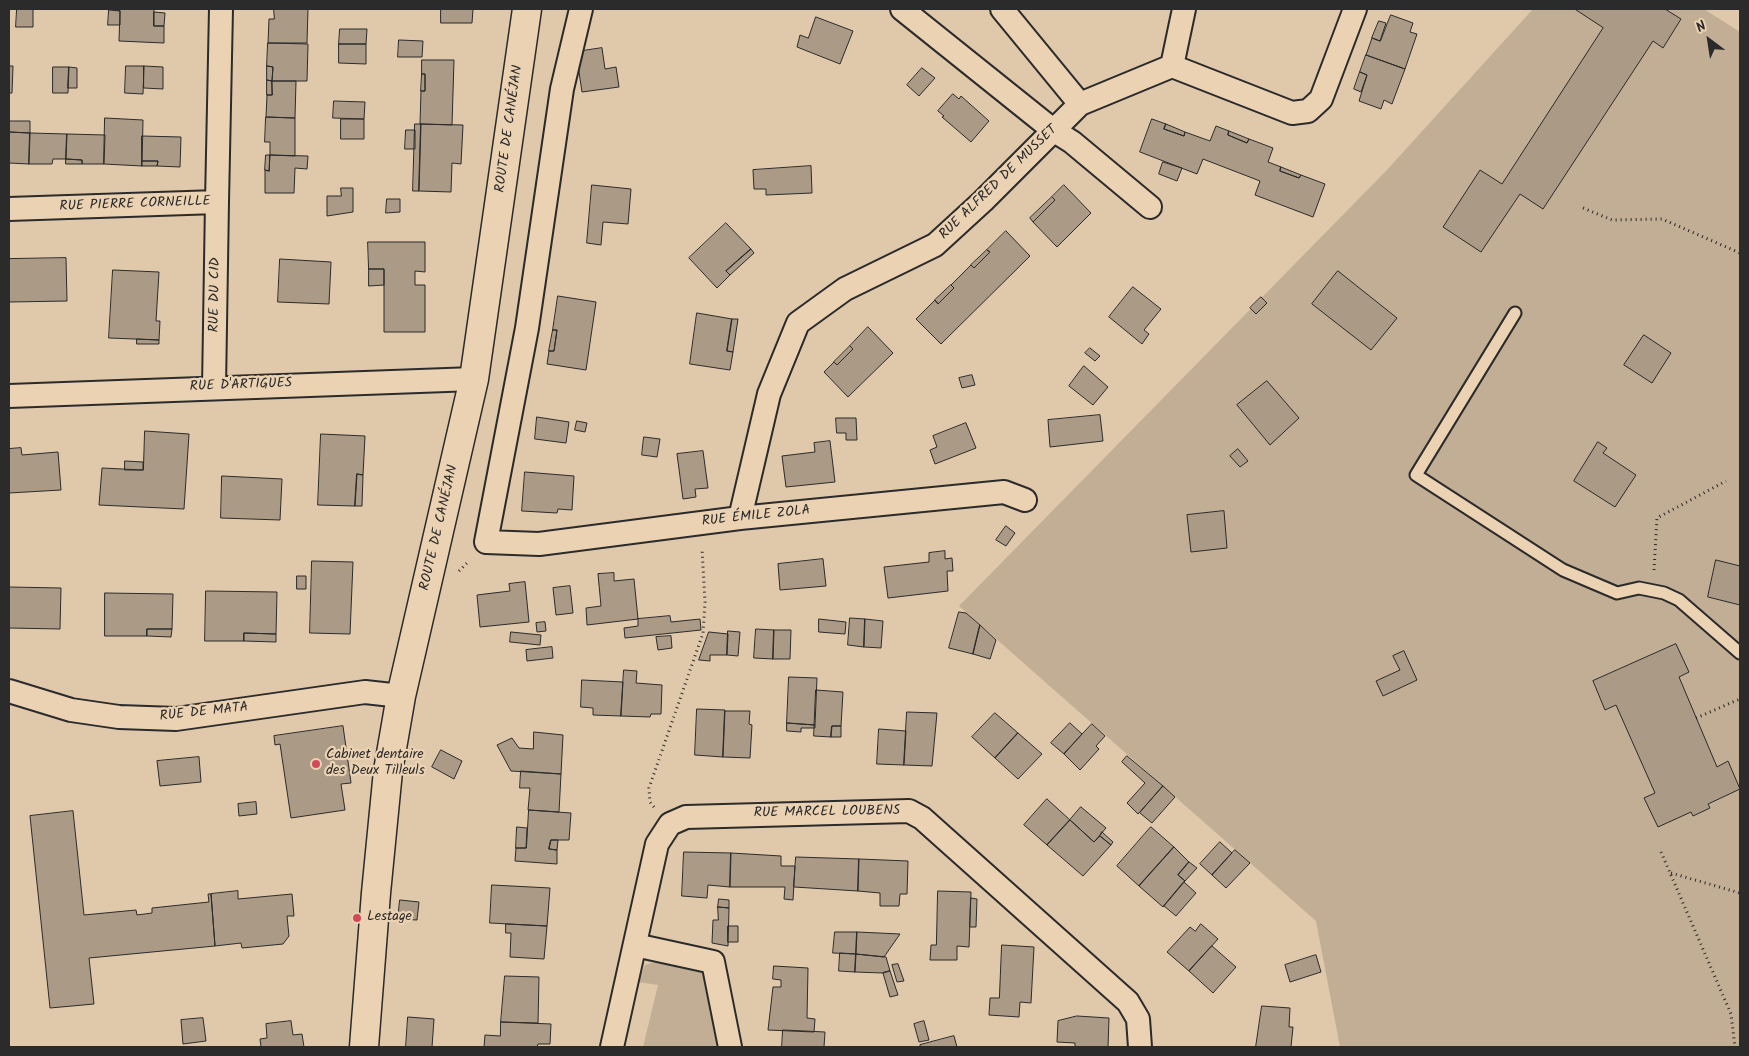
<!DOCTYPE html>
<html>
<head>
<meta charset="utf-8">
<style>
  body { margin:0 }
  #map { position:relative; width:1749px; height:1056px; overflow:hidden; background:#e0c8ab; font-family:Kalam,sans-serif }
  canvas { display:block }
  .frame { position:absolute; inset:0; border:10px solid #2b2b2b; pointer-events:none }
  .north { position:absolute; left:1684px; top:15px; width:50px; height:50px; -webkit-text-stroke:4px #ebd2b3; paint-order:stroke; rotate:329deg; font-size:14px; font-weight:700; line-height:20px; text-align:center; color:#2b2b2b }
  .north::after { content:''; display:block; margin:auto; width:18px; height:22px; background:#2b2b2b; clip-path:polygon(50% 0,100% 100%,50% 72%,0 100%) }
</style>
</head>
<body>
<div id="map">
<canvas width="1749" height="1056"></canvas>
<div class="frame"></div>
<div class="north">N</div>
</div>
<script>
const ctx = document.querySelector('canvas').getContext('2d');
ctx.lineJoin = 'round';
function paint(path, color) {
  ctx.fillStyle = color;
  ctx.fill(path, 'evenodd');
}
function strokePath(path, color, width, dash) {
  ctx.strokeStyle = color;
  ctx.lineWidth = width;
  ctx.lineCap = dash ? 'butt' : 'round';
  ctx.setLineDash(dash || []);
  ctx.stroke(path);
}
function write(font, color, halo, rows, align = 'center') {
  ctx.font = font + ' Kalam,sans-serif';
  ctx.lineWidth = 4.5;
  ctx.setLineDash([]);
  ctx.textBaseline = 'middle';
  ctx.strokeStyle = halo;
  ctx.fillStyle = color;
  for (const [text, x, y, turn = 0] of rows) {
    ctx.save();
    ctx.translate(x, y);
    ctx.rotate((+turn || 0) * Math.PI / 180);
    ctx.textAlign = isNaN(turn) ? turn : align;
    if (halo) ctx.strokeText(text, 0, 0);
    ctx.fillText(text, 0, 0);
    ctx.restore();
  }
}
paint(new Path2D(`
  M1533 9H1704L1740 32V1047H1340L1316 921 959 606 1386 171Z
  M659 961 698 967 704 974 720 1047H643L658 985 638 982 645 965Z`), '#c1ae95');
const building = new Path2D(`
  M17 9H33V27H16Z
  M109 9H154V26H164V43L119 41 120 11Z
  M274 9H308L307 43H268L269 19H274Z
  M441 9H473L472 23H441Z
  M1575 9H1665L1681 19 1663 48 1653 41 1543 209 1520 194 1481 252 1443 227 1480 170 1502 184 1603 28Z
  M109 10 120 11V25H108Z
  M154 12 165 13 164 26H154Z
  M1391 15 1413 23 1410 32 1417 34 1405 69 1366 55 1372 38 1380 41Z
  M816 17 853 31 840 64 797 47 800 35 808 38Z
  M1379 21 1386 23 1380 41 1372 38Z
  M340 29H367L366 44H339Z
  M399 40 423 41 422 57H398Z
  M268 43 308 44 307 81H272L273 67 267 66Z
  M339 44H366V64L339 63Z
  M602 48 605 69 616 67 619 87 582 92 576 52Z
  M1366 55 1405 69 1392 104 1384 100 1381 109 1359 101 1367 75 1360 72Z
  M422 60H454L452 125 420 124 421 91H425V74H422Z
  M9 66H13L12 93H9Z
  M126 66H144L143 94 125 93Z
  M144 66 163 67V89L144 88Z
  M267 66 273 67 272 81 267 80Z
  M53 67H69L68 93H53Z
  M69 67 77 68V88H68Z
  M922 68 935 78 919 96 907 85Z
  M1360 72 1367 75 1361 92 1354 89Z
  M422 74H425V91H421Z
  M267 80 272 81V95H267Z
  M272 81H296L295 118 266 117 267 95H272Z
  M953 94 959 99 961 96 989 121 971 142 942 117 944 116 938 111Z
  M334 101 365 102 364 119 333 118Z
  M266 117 295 118V156L270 155V142H265Z
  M105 118 143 120 142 166 104 164Z
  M341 119H364V139H341Z
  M1152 119 1166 124 1164 129 1184 136 1185 132 1210 141 1216 126 1229 131 1228 135 1247 143 1249 139 1273 148 1268 162 1281 167 1280 171 1299 178 1301 175 1325 184 1313 217 1255 195 1260 181 1203 159 1197 174 1140 152Z
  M9 121H30V133L9 132Z
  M415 124H421L419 191H413Z
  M421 124 463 125 461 164 452 163 451 192 419 191Z
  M1166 124 1185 132 1184 136 1164 129Z
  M406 130H415V149H405Z
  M1229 131 1249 139 1247 143 1228 135Z
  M9 132 30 133 29 164 9 163Z
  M30 133 67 134 66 159H53L52 164H29Z
  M67 134 105 135 104 164H82V160L66 159Z
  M142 136 181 137 180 167 157 166 158 161H142Z
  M266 155H270L269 171 265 170Z
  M270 155 308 156 307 169 295 168 294 193H265V170L269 171Z
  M66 159 82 160V164H66Z
  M142 161H158L157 166H142Z
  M1163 162 1182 168 1177 181 1159 174Z
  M811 166 812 193 766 195V189H754L753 170Z
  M1281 167 1301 175 1299 178 1280 171Z
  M592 185 631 189 628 224 603 222 601 245 587 243Z
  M1064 185 1091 213 1057 247 1033 222 1055 200 1052 197Z
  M341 188H353V212L327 216V196H341Z
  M1052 197 1055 200 1033 222 1030 218Z
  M387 199H400V212L386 213Z
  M726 223 751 249 726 271 730 275 717 288 689 258Z
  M1006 231 1030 256 941 344 916 319 935 300 938 304 954 288 951 285 971 265 974 268 990 252 987 250Z
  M368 242H425V272L415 271V285H425V332H384V269H369Z
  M751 249 754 253 730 275 726 271Z
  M987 250 990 252 974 268 971 265Z
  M66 258 67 301 9 302V259Z
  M280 259 331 262 329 304 278 302Z
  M369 269H384V285L369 286Z
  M113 270 159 272 156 321H160L159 340 109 338Z
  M1338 271 1397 318 1371 350 1312 304Z
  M951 285 954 288 938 304 935 300Z
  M1133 287 1161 309 1144 330 1149 334 1142 344 1109 317Z
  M558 296 596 302 586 370 547 364 549 351H554L557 330H553Z
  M1261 297 1267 303 1256 314 1250 308Z
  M697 313 732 319 727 351 733 352 730 370 690 364Z
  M732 319H738L733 352 727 351Z
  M868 327 893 353 848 397 824 372 834 362 837 365 853 349 850 346Z
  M553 330H557L554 351H549Z
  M1644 335 1671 353 1652 383 1624 365Z
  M137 339 159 340V344H137Z
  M850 346 853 349 837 365 834 362Z
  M1090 348 1100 356 1095 361 1085 353Z
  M1084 366 1108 387 1093 405 1069 386Z
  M972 375 975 385 962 388 959 378Z
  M1267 381 1299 418 1270 445 1237 405Z
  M1100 415 1103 441 1050 447 1048 420Z
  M537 417 569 422 566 443 535 439Z
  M836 418H856L857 440H846V433H837Z
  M577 421 587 423 585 432 575 430Z
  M966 423 976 448 935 464 930 450 937 447 933 436Z
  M145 431 189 434 184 509 99 505 102 468 143 470Z
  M321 434 365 436 363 475 357 474 355 506 318 505Z
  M644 437 660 439 657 457 642 455Z
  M830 441 835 482 786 487 782 456 815 452 814 443Z
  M1598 442 1607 448 1603 453 1636 475 1615 507 1574 481Z
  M21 448 22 455 58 452 61 490 9 493V449Z
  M1238 449 1248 461 1240 467 1230 456Z
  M703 451 708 488 695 489 696 497 683 499 677 454Z
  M125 461 143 462V470H125Z
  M525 472 574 476 572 510 558 509 557 513 522 511Z
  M357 474 363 475 362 506H355Z
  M222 476 282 479 280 520 221 518Z
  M1224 511 1227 548 1191 552 1187 515Z
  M1006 526 1015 533 1006 546 996 540Z
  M945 551V559L952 558 953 571H947L948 591 888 598 884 567 929 562V553Z
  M823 559 826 586 780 590 778 564Z
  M1716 560 1740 566V605L1708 597Z
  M312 561 353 562 350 634 310 633Z
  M614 573V581L634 579 638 619 587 625 586 608 601 606 598 574Z
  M297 576H306V589H297Z
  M525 582 529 622 480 627 477 595 510 591 509 584Z
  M570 586 573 613 556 615 553 588Z
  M9 587 61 588 60 629 9 628Z
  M206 591 277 592 276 634 244 633V641H205Z
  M105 593 173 594 172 629H147V636H105Z
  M959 612 966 613 980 625 973 654 949 648Z
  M670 616 671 622 700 619 701 630 625 638 624 628 638 626V619Z
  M850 618 865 619 864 647 848 645Z
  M819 619 846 622 845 634 819 632Z
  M865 619 883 621 881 648 864 647Z
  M545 622 546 631 537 632 536 623Z
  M980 625 996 640 990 659 973 654Z
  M147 629H172L171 637 147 636Z
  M756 629 774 630 773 659 754 658Z
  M774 630H791L790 659H773Z
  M728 631 740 632 738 656 727 655Z
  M511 632 541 635 540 645 510 642Z
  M709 632 728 634 727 655H710V661L699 660Z
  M244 633 276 634V642L244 641Z
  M671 636 672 648 658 650 656 637Z
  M1676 644 1689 672 1679 677 1717 767 1728 761 1740 789 1708 804 1710 808 1693 816 1691 812 1658 827 1644 798 1655 793 1616 705 1605 710 1593 681Z
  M552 647 553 658 527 661 526 650Z
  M1404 651 1417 680 1383 696 1376 681 1400 670 1393 656Z
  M624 670 637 671 636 683 662 685 661 714H651L650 717 621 716Z
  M789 677 817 678 815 725 787 723Z
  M582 680 623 682 621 716 593 715V708L581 707Z
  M816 690 843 692 841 726H832L831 737 814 736Z
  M697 709 725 710 723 757 695 755Z
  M725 711H750L749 724 752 725 750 758 723 757Z
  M907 712 937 713 932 766 904 765Z
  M995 713 1018 733 995 758 972 737Z
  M787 723 815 725V728H801V732L787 731Z
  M1070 723 1082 734 1064 754 1051 743Z
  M1092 724 1105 736 1096 746 1099 749 1080 770 1064 754Z
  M343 726 351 783 341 784 345 810 291 818 280 744 275 745 274 736Z
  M832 726H841V737H831Z
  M879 729 906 731 904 765 877 764Z
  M534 732 563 735 561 774 511 771 497 745 512 738 519 748 533 749Z
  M1018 733 1042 754 1018 779 995 758Z
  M441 750 462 761 454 779 432 767Z
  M1127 756 1163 786 1138 814 1127 803 1145 783 1122 762Z
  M199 757 201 782 160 786 157 761Z
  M521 771 561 774 559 812 528 810 530 788H520Z
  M1163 786 1175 797 1152 823 1140 813Z
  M1047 799 1070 820 1047 845 1024 825Z
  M256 802 257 814 239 816 238 804Z
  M1081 807 1106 828 1094 842 1070 820Z
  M529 810 571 813 569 840H551L549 849 557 850V864L515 861 516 848H526Z
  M73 811 84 915 136 910 137 915 152 913V908L209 902 208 894H211L215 946 89 958 94 1004 50 1008 30 816Z
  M1070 820 1094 842 1100 836 1111 845 1083 876 1047 845Z
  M517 827 527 828 526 848H516Z
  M1151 827 1174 847 1139 886 1117 866Z
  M1102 832 1113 842 1111 845 1100 836Z
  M551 840H558L557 850 549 849Z
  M1220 842 1232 853 1212 875 1200 864Z
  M1174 847 1189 862 1178 875 1185 881 1163 907 1139 886Z
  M1235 850 1250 863 1226 888 1212 875Z
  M684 852 731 853 730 887 708 885 707 898 682 896Z
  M731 853 781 856V866H795L793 900 784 899 785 887H730Z
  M796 857 859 859 858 891 794 887Z
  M859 859 908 861 907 894H900L899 906H880V893L858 891Z
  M1189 862 1197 868 1185 881 1178 875Z
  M1184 882 1196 893 1176 916 1164 906Z
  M492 885 550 888 547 926 490 923Z
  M238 891V899L292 894 294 916H287L289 936 283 944 242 948 241 943 215 946 211 894Z
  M938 891 971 892 969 947 957 946V960H930L931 945H936Z
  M971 898 977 899 976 927H970Z
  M719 899 729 900V908L718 907Z
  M400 900 419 902 417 920 398 919Z
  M718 907 729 908 728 946 712 943 713 920H718Z
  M506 924 547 926 544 959 510 957 511 933H506Z
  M1201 924 1218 939 1189 971 1167 952 1190 927 1195 931Z
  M728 926H738V942H728Z
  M835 932H857L856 954 833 953Z
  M857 932 900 934 884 957 856 954Z
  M1002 945 1034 947 1031 1003 1020 1002 1019 1017 989 1015 990 998H999Z
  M1212 946 1236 967 1213 993 1189 971Z
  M840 953 856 954 855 972 839 971Z
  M856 954 886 957 890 971 883 973 855 972Z
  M1316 955 1321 972 1290 982 1285 965Z
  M898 964 904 981 897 982 892 965Z
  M774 966 808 968 807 1018 815 1019 814 1032 768 1030 773 987H781V980L773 979Z
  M890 971 898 995 890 997 883 973Z
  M505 976 539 977 538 1023 501 1022Z
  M1262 1006 1290 1008 1289 1027H1293L1291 1047H1256Z
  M1077 1016 1109 1018 1108 1047H1075V1043L1057 1042 1058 1021Z
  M408 1017 434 1019 432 1047H406Z
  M203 1018 206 1041 183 1044 181 1020Z
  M291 1021 293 1035 302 1034 304 1047H261L260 1039 267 1038 266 1024Z
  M924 1021 929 1040 919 1042 914 1024Z
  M501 1022 551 1024 550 1044H538L537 1047H484L485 1035 500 1036Z
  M783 1030 825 1032 824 1047H782Z
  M954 1036 957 1047H920V1045Z`);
paint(building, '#ab9a85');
strokePath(building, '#2b2b2b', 1);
const service = new Path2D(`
  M1515 313 1416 475 1563 570 1617 593 1639 588 1664 593 1679 600 1740 653`);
const minor = new Path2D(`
  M581 9 562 89 527 328 486 542 539 544 740 518 1004 492 1025 500
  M902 9 1053 130 1072 142 1150 207
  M1002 9 1080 104
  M1172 66 1292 113 1308 111 1321 99 1355 9
  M9 209 217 202 221 9
  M214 387 217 202
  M9 396 474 379
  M740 518 769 394 798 323 845 289 935 245 983 201 1080 104 1172 66 1184 9
  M9 691 71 710 119 717 176 719 365 692 401 696
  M635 945 713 962 730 1047
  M612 1047 657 844 670 824 686 817 909 811 922 818 1128 1002 1138 1019 1140 1047`);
const tertiary = new Path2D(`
  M364 1047 376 893 388 771 401 696 474 379 527 9`);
strokePath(service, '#2b2b2b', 15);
strokePath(minor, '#2b2b2b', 26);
strokePath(tertiary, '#2b2b2b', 31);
strokePath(new Path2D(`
  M1583 208 1612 220 1662 219 1740 253
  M1654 570 1657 518 1726 481
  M459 571 469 561
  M1696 718 1740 699
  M654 807 650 802 649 788 703 633 705 602 702 549
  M1661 852 1731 1014 1735 1047
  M1671 873 1740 893`), '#2b2b2b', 3, [1, 4]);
strokePath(service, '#ebd2b3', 11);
strokePath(minor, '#ebd2b3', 22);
strokePath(tertiary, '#ebd2b3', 28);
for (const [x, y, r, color] of [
  [316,764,5,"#d1495b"],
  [357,918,5,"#d1495b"]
]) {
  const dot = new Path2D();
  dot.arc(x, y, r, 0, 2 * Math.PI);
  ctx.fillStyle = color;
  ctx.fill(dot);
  strokePath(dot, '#ebd2b3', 2);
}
write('14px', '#2b2b2b', '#ebd2b3', [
  ["ROUTE DE CANÉJAN",510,129,-82],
  ["RUE ALFRED DE MUSSET",999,183,-44],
  ["RUE PIERRE CORNEILLE",135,205,-2],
  ["RUE DU CID",216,295,-89],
  ["RUE D'ARTIGUES",241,386,-2],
  ["RUE ÉMILE ZOLA",756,517,-6],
  ["ROUTE DE CANÉJAN",440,528,-77],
  ["RUE DE MATA",204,713,-6],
  ["RUE MARCEL LOUBENS",827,813,-1]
]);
write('14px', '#2b2b2b', '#ebd2b3', [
  ["Cabinet dentaire",326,756],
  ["des Deux Tilleuls",326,772],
  ["Lestage",367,918]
], 'left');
</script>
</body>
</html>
